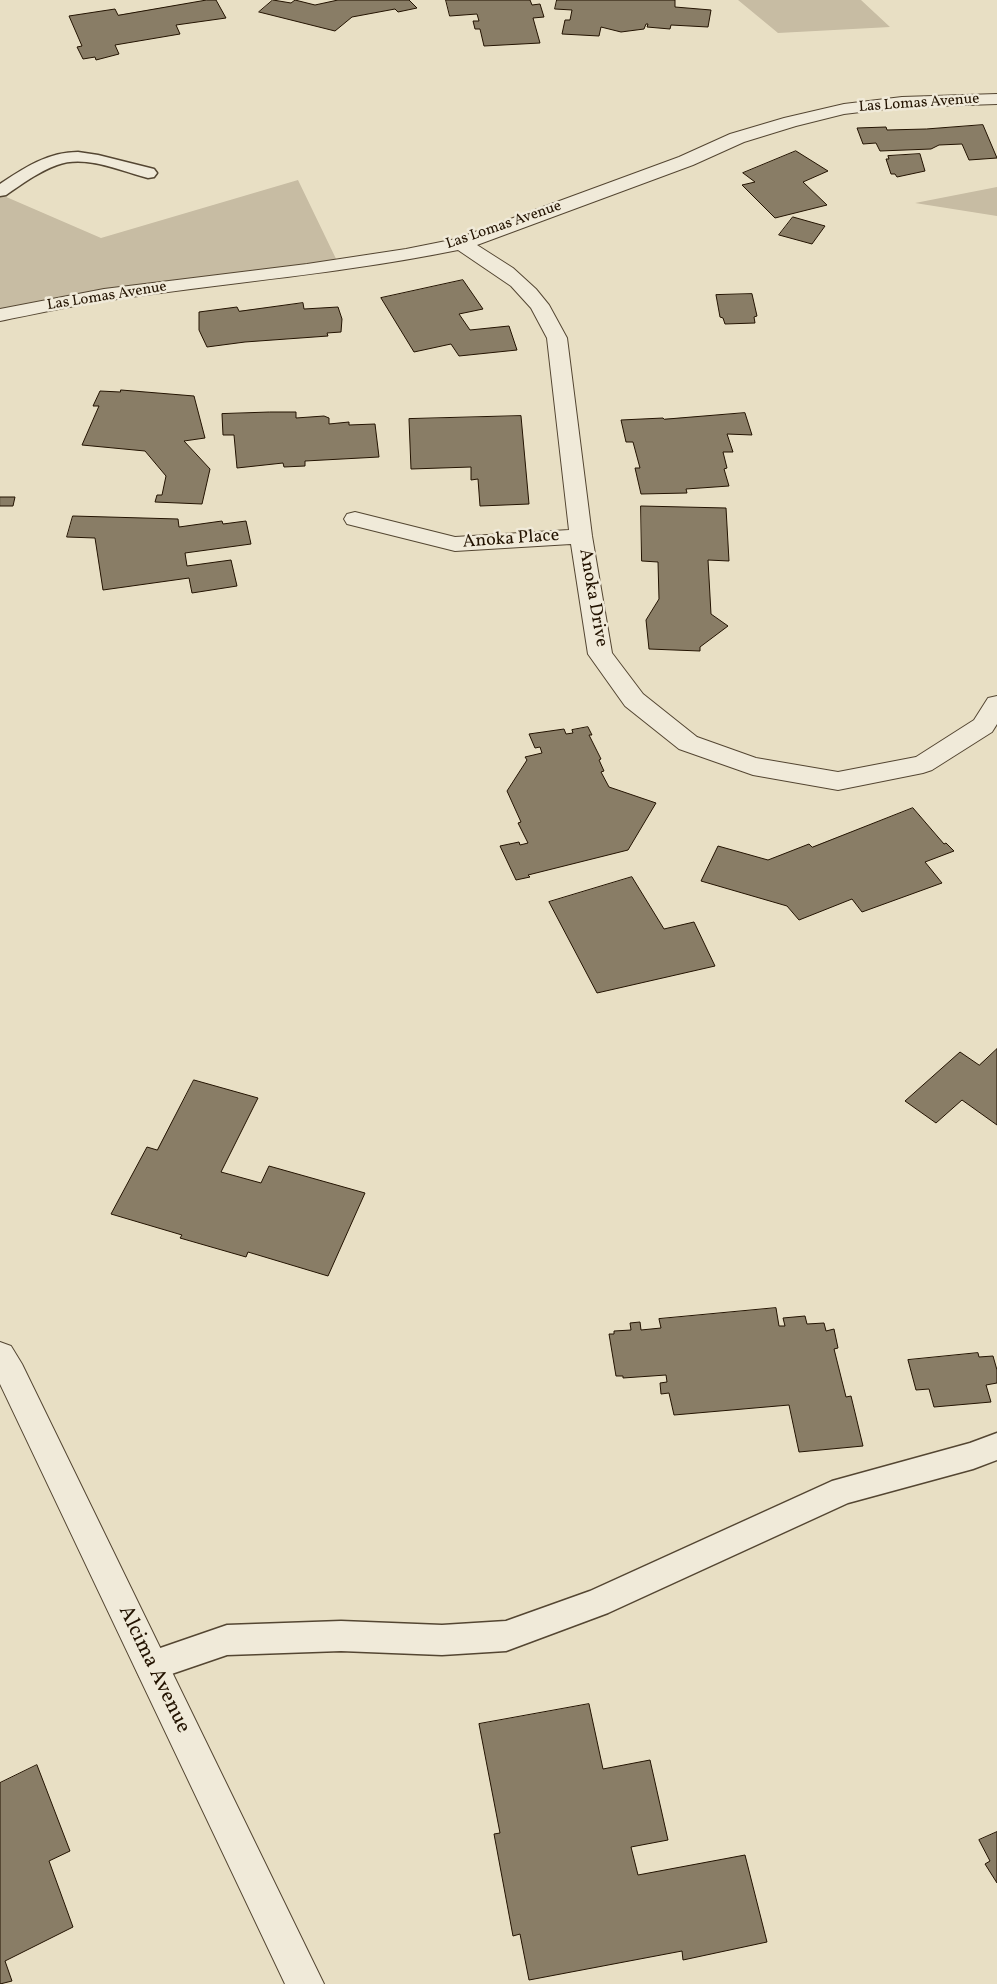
<!DOCTYPE html>
<html>
<head>
<meta charset="utf-8">
<style>
  body { margin:0 }
  canvas { display:block; background:#e8dfc4 }
</style>
</head>
<body>
<canvas width="997" height="1984"></canvas>
<script>
const ctx = document.querySelector('canvas').getContext('2d');
ctx.lineJoin = 'round';
function paint(path, color) {
  ctx.fillStyle = color;
  ctx.fill(path, 'evenodd');
}
function strokePath(path, color, width, dash) {
  ctx.strokeStyle = color;
  ctx.lineWidth = width;
  ctx.lineCap = dash ? 'butt' : 'round';
  ctx.setLineDash(dash || []);
  ctx.stroke(path);
}
function write(font, color, halo, rows, align = 'center') {
  ctx.font = font + ' Vollkorn,serif';
  ctx.lineWidth = 5;
  ctx.setLineDash([]);
  ctx.textBaseline = 'middle';
  ctx.strokeStyle = halo;
  ctx.fillStyle = color;
  for (const [text, x, y, turn = 0] of rows) {
    ctx.save();
    ctx.translate(x, y);
    ctx.rotate((+turn || 0) * Math.PI / 180);
    ctx.textAlign = isNaN(turn) ? turn : align;
    if (halo) ctx.strokeText(text, 0, 0);
    ctx.fillText(text, 0, 0);
    ctx.restore();
  }
}
paint(new Path2D(`
  M738 0H861L890 27 778 33Z
  M298 180 339 265 0 315V197L4 196 101 238Z
  M997 187V216L915 203Z`), '#c7bca3');
const building = new Path2D(`
  M207 0H216L226 18 176 25 180 34 115 45 119 54 96 60 95 57 83 59 77 47 82 46 69 16 115 9 118 15Z
  M273 0 291 3 295 0 315 5 338 0H409L417 8 398 12 395 9 352 17 335 31 259 12Z
  M446 0H530L532 5 540 4 544 17 533 18 540 43 484 46 480 29H475L473 21H479L477 14 450 16Z
  M557 0H675V7L711 10 708 27 671 25 670 29 647 27 648 24H646L644 29 621 32 601 27 599 36 562 34 565 20H570L572 10 555 9Z
  M983 125 997 158 969 160 962 144 939 145 931 149 880 151 876 143 863 144 857 128 886 127 887 130 926 129Z
  M796 151 828 171 803 182 827 205 775 218 742 185 755 182 743 173Z
  M920 154 925 171 897 177 895 174H891L886 159H889L888 156Z
  M793 217 825 226 812 244 779 235Z
  M463 280 483 309 459 314 470 330 509 326 517 350 459 356 451 344 414 352 381 298Z
  M752 294 757 316 754 317 755 323 725 324 723 318 720 317 716 295Z
  M303 303 304 309 338 307 342 319 341 332 327 333 328 336 245 342 207 347 199 330V312L237 307 239 311Z
  M121 390 194 396 205 438 184 441 210 469 202 504 155 502 157 495H162L166 476 145 451 82 445 99 406H93L100 391 120 392Z
  M270 412H296V418L324 416 329 418V424L349 422V425L375 424 379 457 305 461V466L284 467 283 463 237 468 234 435H223L222 414Z
  M745 413 752 435 727 434 733 452H723L727 468 724 469 729 486 686 489 687 493 641 494 635 468H640L633 442H626L621 420 663 418 664 419Z
  M521 416 529 504 480 506 478 479 471 480V467L411 469 409 419Z
  M0 497H15L13 506H0Z
  M641 506 726 508 729 561 708 560 711 614 728 626 700 647V651L649 649 646 620 659 599 658 562 642 561Z
  M73 516 178 519 179 527 222 521 223 524 246 521 251 544 185 553 187 566 231 560 237 586 192 593 189 578 103 590 95 538 67 537Z
  M588 727 592 735H589L601 759 599 760 604 771 601 772 609 787 656 803 628 850 528 875 530 877 516 880 500 846 519 842 520 845 528 843 518 823 521 822 507 791 527 760 525 757 542 753 540 747 535 748 529 734 564 729 566 734 573 733 572 730Z
  M913 808 944 844 946 843 954 851 925 862 942 883 862 912 852 899 799 920 787 906 701 881 718 846 768 860 809 844 812 847Z
  M632 877 664 929 694 922 715 966 597 993 549 902Z
  M997 1049V1125L962 1100 936 1123 905 1101 960 1052 979 1065Z
  M194 1080 258 1098 221 1172 261 1183 269 1166 365 1193 328 1276 248 1252 246 1257 180 1238 182 1235 111 1214 147 1147 157 1150Z
  M776 1308 779 1326H785L783 1318 805 1316 807 1324 824 1323 826 1331 834 1329 838 1348 834 1349 846 1397 851 1396 863 1446 799 1452 789 1405 674 1415 669 1393 661 1394 660 1383 667 1382 666 1375 623 1378V1376H616L609 1334H614V1331L631 1330 630 1323 640 1322 641 1330 661 1328 659 1319Z
  M978 1353 979 1357 993 1356 997 1370V1383L986 1385 991 1402 934 1407 929 1389 916 1390 908 1360Z
  M589 1704 603 1769 650 1760 668 1840 631 1847 638 1875 745 1855 767 1942 683 1960 682 1951 529 1980 520 1934 513 1936 494 1834 500 1833 479 1724Z
  M37 1765 70 1851 49 1861 73 1927 5 1961 12 1981 0 1984V1783Z
  M997 1832V1883L985 1864 990 1861 979 1840Z`);
paint(building, '#897d66');
strokePath(building, '#231301', 1);
const lane = new Path2D(`
  M78 152 98 155 154 169 157 173 154 177 148 178C121 171 85 154 57 165 38 172 22 184 6 195L0 196V184C24 168 48 152 78 152Z
  M997 1433V1460L973 1469 848 1503 608 1613 506 1651 442 1655 341 1651 227 1655 151 1681 140 1677 135 1666 140 1655 227 1625 341 1621 442 1625 506 1621 590 1591 832 1481 970 1443Z`);
const street = new Path2D(`
  M997 94V104L902 107 844 114 796 126 744 142 693 165 477 245 513 268 536 289 549 305 567 338 592 536 612 653 643 694 697 737 756 758 838 772 916 757 974 720 988 698 997 696V724L992 732 932 770 923 773 838 790 753 775 679 749 625 706 588 654 571 544 455 551 347 524 344 519 347 514 355 512 455 537 569 530 547 338 531 308 511 286 458 250C341 274 222 283 104 301 70 306 35 314 0 321V309L104 289 307 264 406 249 456 239 679 157 730 134 784 118 844 104 902 97Z
  M0 1342 11 1346 22 1364 324 1984H285L0 1384Z`);
strokePath(lane, '#544632', 3);
strokePath(street, '#544632', 2);
paint(lane, '#f0ead9');
paint(street, '#f0ead9');
write('15px', '#231301', '#f0ead9', [
  ["Las Lomas Avenue",919,104,-4],
  ["Las Lomas Avenue",504,226,-19],
  ["Las Lomas Avenue",107,297,-9]
]);
write('18px', '#231301', '#f0ead9', [
  ["Anoka Place",511,540,-4],
  ["Anoka Drive",592,598,80]
]);
write('21px', '#231301', '#f0ead9', [
  ["Alcima Avenue",153,1670,64]
]);
</script>
</body>
</html>
